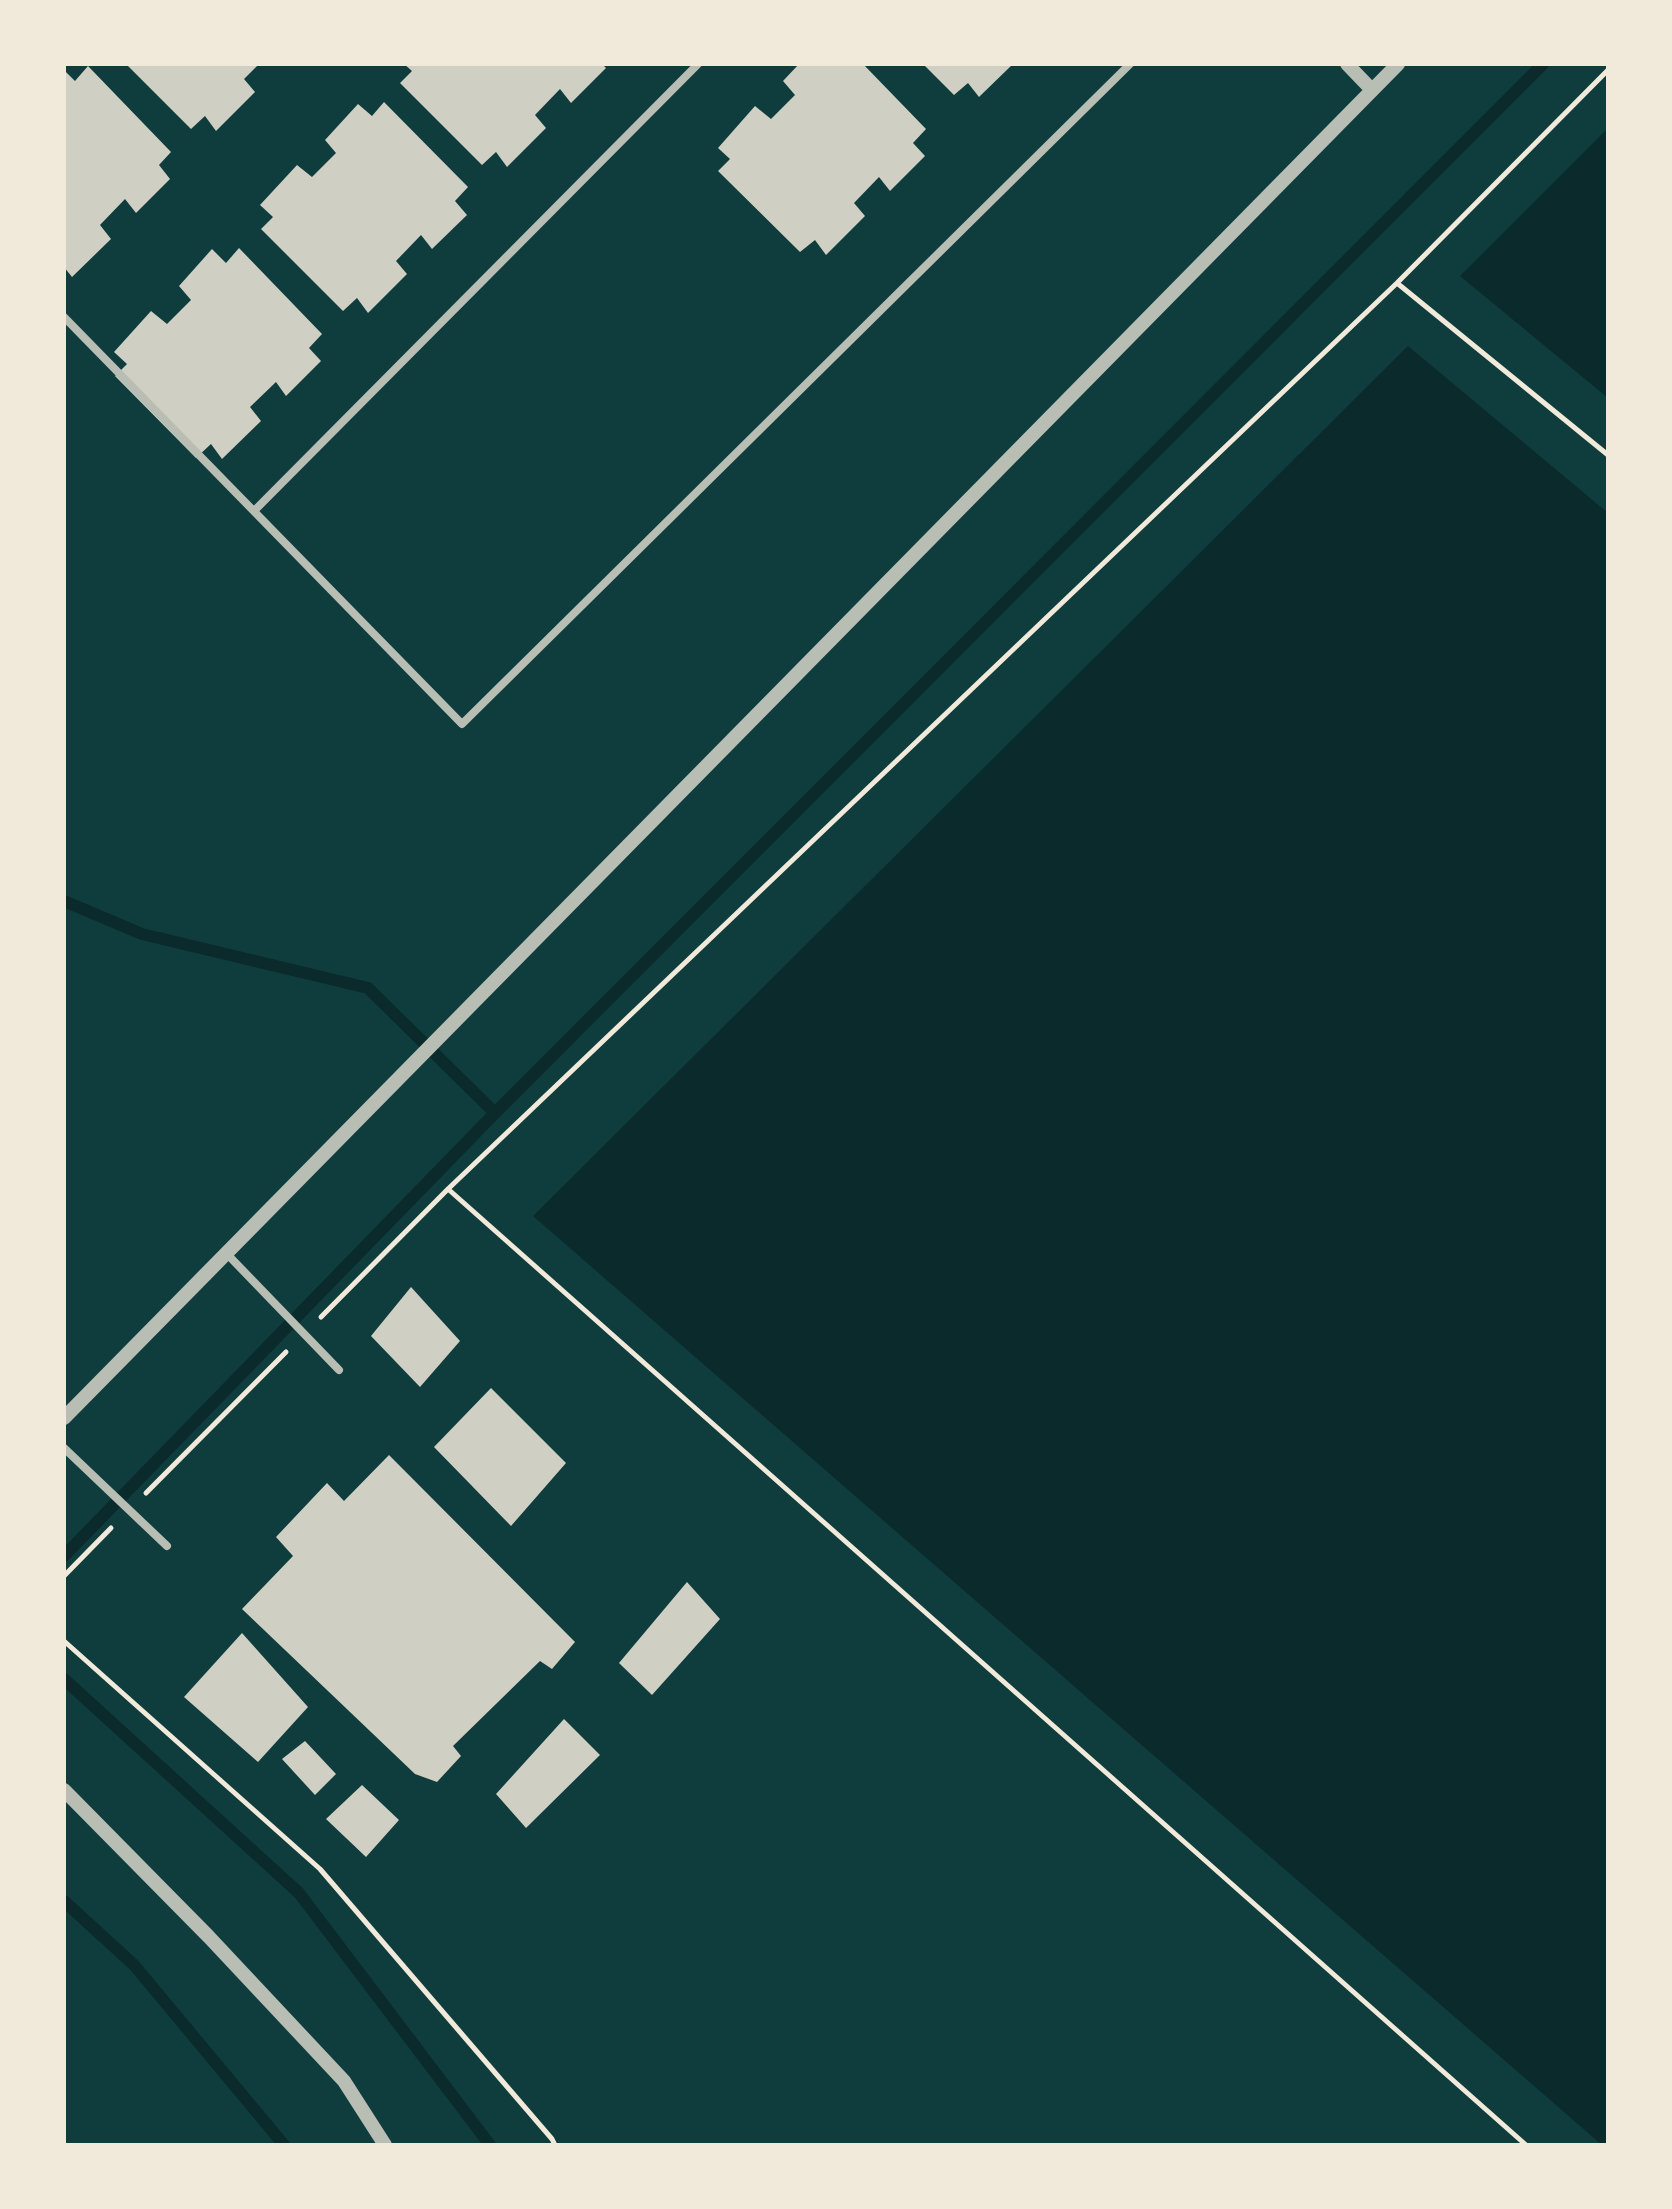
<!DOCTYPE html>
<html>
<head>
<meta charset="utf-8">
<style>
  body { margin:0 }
  #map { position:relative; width:1672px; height:2209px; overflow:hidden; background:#0f3d3e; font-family:"Source Sans 3",sans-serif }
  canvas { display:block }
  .frame { position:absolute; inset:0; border:66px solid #f1e9da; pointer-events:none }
</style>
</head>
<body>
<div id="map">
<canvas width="1672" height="2209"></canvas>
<div class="frame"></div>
</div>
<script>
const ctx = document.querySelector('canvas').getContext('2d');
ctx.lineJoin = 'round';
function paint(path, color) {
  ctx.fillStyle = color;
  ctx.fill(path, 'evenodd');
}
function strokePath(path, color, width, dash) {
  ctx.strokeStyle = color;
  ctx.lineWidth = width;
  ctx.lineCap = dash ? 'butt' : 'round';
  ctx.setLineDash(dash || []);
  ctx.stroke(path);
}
paint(new Path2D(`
  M1608 128V398L1460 276Z
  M1408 346 1608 513V2145H1602L533 1216Z`), '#0a2a2b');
strokePath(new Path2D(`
  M64 901 142 934 368 988 495 1113
  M64 1556 495 1113 1543 64
  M64 1679 299 1893 490 2145
  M64 1901 134 1965 284 2145`), '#0a2a2b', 12);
paint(new Path2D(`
  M126 64H259L244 79 255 92 216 131 205 116 191 129Z
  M404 64H602L606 68 571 103 560 89 535 115 546 128 507 167 496 152 482 165 400 83 412 71Z
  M799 64H863L926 129 913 143 925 156 890 191 879 177 854 203 865 216 826 255 815 240 800 252 718 171 730 159 718 148 755 106 771 119 795 95 783 81Z
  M923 64H1013L979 97 968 83 954 95Z
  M88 66 171 152 159 165 170 179 136 213 125 199 100 225 111 239 72 277 64 267V70L75 81Z
  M384 102 468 187 455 201 467 215 432 249 421 235 396 261 407 274 368 313 357 298 343 311 261 229 273 217 260 205 297 165 312 177 336 153 325 140 358 104 372 116Z
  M239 248 322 334 309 348 321 361 286 396 276 382 250 407 261 421 222 459 211 444 196 458 115 376 127 364 114 352 151 311 167 324 191 300 179 286 212 249 226 263Z
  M411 1287 460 1341 420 1387 371 1336Z
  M491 1388 566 1463 511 1526 434 1447Z
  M389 1455 575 1642 552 1669 540 1661 453 1746 461 1756 437 1782 415 1774 242 1609 293 1556 276 1537 327 1483 344 1501Z
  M687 1582 720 1619 652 1695 619 1663Z
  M242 1633 308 1707 258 1762 184 1697Z
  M564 1719 600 1755 526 1828 496 1794Z
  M305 1741 336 1774 315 1795 282 1759Z
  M362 1785 399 1820 366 1857 326 1819Z`), '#cfcfc3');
strokePath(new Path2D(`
  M1397 283 1608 455
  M448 1189 1526 2145
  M321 1317 448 1189 1397 283 1608 70
  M146 1493 286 1352
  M64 1576 111 1528
  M64 1641 320 1869 552 2139 555 2145`), '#f1e9da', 5);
strokePath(new Path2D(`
  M64 317 462 724 1130 64
  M254 511 698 64
  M227 1254 339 1370
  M64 1448 167 1546`), '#b8beb3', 8);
strokePath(new Path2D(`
  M1347 64 1372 90
  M64 1418 1398 64
  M64 1790 209 1937 344 2081 385 2145`), '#b8beb3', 14);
</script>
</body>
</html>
